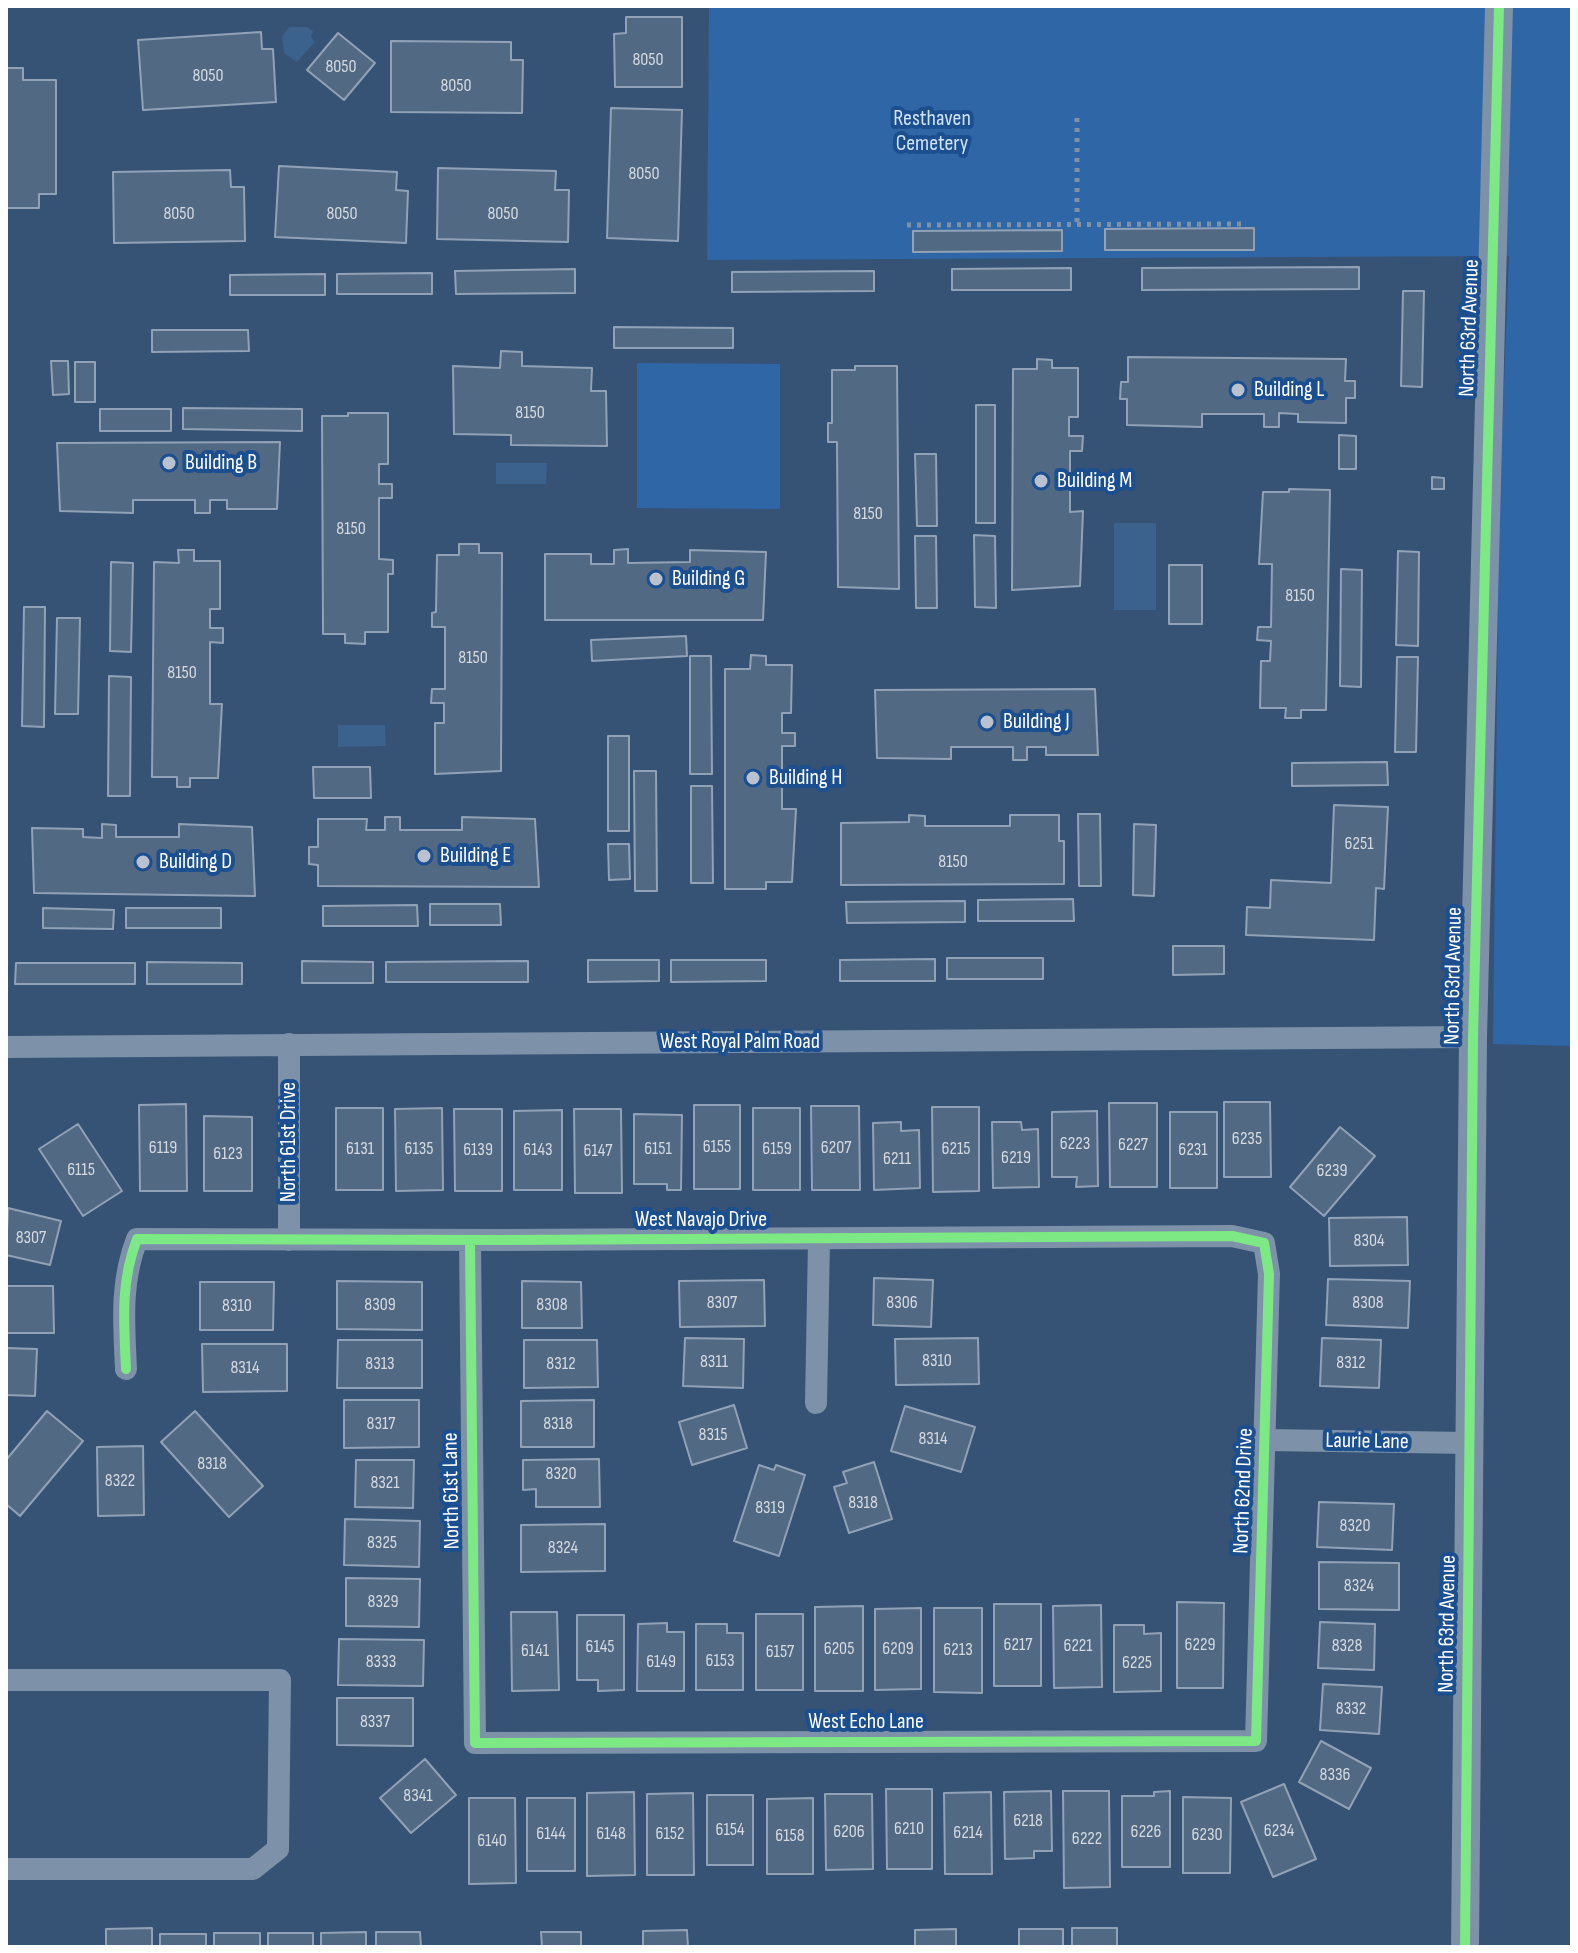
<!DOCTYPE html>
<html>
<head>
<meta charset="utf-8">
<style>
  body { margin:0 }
  #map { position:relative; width:1578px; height:1953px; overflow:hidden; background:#365274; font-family:"Sofia Sans Condensed",sans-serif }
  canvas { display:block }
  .frame { position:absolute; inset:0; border:8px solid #fff; pointer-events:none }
</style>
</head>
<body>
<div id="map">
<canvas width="1578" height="1953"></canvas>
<div class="frame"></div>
</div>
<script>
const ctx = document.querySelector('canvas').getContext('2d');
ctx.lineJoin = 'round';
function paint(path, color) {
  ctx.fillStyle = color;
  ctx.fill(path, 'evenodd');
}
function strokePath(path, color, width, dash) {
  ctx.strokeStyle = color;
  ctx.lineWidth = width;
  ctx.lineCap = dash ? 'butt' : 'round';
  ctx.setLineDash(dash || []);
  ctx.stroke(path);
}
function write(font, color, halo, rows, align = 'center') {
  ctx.font = font + ' "Sofia Sans Condensed",sans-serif';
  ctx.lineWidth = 8;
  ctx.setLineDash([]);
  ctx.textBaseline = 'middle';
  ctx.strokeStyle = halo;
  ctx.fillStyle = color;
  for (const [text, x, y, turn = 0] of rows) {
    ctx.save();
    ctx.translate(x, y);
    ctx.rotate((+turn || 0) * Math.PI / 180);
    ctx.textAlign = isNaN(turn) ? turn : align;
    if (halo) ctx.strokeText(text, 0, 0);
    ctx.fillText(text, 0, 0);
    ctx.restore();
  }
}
paint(new Path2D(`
  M709 6H1572V1046L1493 1044 1499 509 1509 256 707 260Z
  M637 363 780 364V509L637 508Z`), '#2f66a5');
paint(new Path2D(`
  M289 27H307L313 31 311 37 315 42 297 62 284 53 282 36Z
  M496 463H547L546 484H496Z
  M1114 523H1156V610H1114Z
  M338 725H385L386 746 338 747Z`), '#3b618d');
const building = new Path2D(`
  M626 17H682V87H615L614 34 626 33Z
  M261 32 262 49H273L276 102 143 110 138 40Z
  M338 33 375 63 344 100 307 70Z
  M391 41 511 42V60H523L522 113 391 112Z
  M6 68H23V80H56V194H39V208H6Z
  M611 108 682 110 678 241 607 238Z
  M279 166 397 172 396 190 408 191 406 243 275 237Z
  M438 168 556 171 555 190H569L568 242 437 239Z
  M230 170 231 187H244L245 241 114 243 113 172Z
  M1254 228V250H1105V229Z
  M1062 230V251L913 252V231Z
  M1359 267V289L1142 290V268Z
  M1071 268V290H952V269Z
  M575 269V293L456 294 455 271Z
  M874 271V291L732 292V272Z
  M432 273V294H337V274Z
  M325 274V295H230V275Z
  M1403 291H1424L1422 387 1401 386Z
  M614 327 733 328V348H614Z
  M152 330H248L249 351 152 352Z
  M501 351 522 352V366L592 368 591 391H606L607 446 511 445V435L454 434 453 366 500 368Z
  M1128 357 1346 359 1345 381H1355V398H1346V423L1298 422V414L1279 413V427H1264V414H1202V427L1127 425V399H1120L1121 382H1128Z
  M1037 359 1052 360V368H1078V417H1069V436H1083L1082 451H1070V512L1083 511 1080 586 1012 590 1013 369H1037Z
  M51 361H68L69 394 53 395Z
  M75 362H95V402H75Z
  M855 366H897L899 589 838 587 837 442H828V423H832V370H855Z
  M976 405H995V523H976Z
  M183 408 302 409V431L183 429Z
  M100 409H171V431H100Z
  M348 413H388V464H379V484H392V498H379V559L393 560V574H388V632H365V644L345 643V634H323L322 416H348Z
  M1339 435 1356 436V469H1339Z
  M280 442 277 509H227V500H210V513H195V500H133V513L60 511 57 443Z
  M915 454H936L937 526H917Z
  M1432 477 1444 478V489H1432Z
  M1289 489 1330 490 1326 710H1301V718H1285L1286 708H1260L1261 661H1270L1271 641 1257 640 1258 627H1271L1272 564H1259L1263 492H1289Z
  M974 535 995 536 996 608 975 607Z
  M915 536H936L937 608H916Z
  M459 544H479V553H502L501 771 435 774V723H444V703H431L432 689H445V627H432V613L436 612 437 555H459Z
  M628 549V563L690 562V550L766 552 763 620H545V554H591V564H614V550Z
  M178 550H194V561H220V609H210V628H223V643L210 642V704H222L218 778H190V787H177V777H152L154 562 179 563Z
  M1398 551 1419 552 1418 646 1396 645Z
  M111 562 133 563 131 652 110 651Z
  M1169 565H1202V624H1169Z
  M1341 569 1362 570 1361 687 1340 686Z
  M24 607H45L44 727 22 726Z
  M57 618H80L78 714H55Z
  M686 636 687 656 592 661 591 640Z
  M751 655 766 656V665H792L791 713H782V733H795V746H782V809H796L792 882H766V889H725V669H750Z
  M690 656H711L712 774H690Z
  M1397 657H1418L1416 752H1395Z
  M109 676 131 677 130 796H108Z
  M1095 689 1098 755H1046V747H1027V760H1013V747H951V759L877 758 875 690Z
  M608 736H629V831H608Z
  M1387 762 1388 785 1292 786V763Z
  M313 767H370L371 798H314Z
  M634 771H656L657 891H635Z
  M691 786H712L713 883H691Z
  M1334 805 1388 807 1384 889 1376 888 1374 940 1246 935 1247 907 1270 908 1271 880 1331 883Z
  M1078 814H1100L1101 886H1079Z
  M909 815 925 816V826H1010V815H1059V841H1064V884L841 885V823L909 822Z
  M385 817H400V830H462V817L535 819 539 887 318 886V865L309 864V847H318V819H367L366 830H385Z
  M102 824 116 825V837H179V824L252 827 255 896 34 893 32 828 83 829V837L102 838Z
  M1134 824 1156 825 1154 896 1133 895Z
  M608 844H629L630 879 609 880Z
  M1073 899 1074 921H978V900Z
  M965 901V922L847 923 846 902Z
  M430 904H500L501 925H430Z
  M417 905 418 926H323V906Z
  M43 908 114 910 113 929 43 928Z
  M126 908H221V928H126Z
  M1173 946H1224V974L1173 975Z
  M947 958H1043V979H947Z
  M935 959V981H840V960Z
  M588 960H659V981L588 982Z
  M671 960H766V981L671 982Z
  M302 961 373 962V983H302Z
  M528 961V982H386V962Z
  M147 962 242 963V984H147Z
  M16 963H135V984H15Z
  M1224 1102H1270L1271 1177H1224Z
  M1109 1103H1157V1187H1110Z
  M186 1104 187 1191H140L139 1105Z
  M694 1105H740V1189H694Z
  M811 1106H859L860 1190H812Z
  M932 1107H979V1191L933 1192Z
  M336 1108H383V1190H336Z
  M442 1108 443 1190 396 1191 395 1109Z
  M753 1108H800V1190H753Z
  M454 1109H502V1191H455Z
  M574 1109H621L622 1193H575Z
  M562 1110V1190H514V1111Z
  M1097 1111 1098 1186 1076 1187 1077 1177H1052V1112Z
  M1170 1112H1217V1188H1170Z
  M634 1114 682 1115 681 1190H667V1184H634Z
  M204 1116 252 1117V1191H204Z
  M901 1122V1131L919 1130 920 1188 874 1190 873 1123Z
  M992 1122H1021L1022 1130 1038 1129 1039 1187 993 1188Z
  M78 1124 122 1191 83 1216 39 1149Z
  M1340 1127 1375 1156 1324 1216 1290 1187Z
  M8 1208 61 1221 50 1265 6 1255Z
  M1407 1217 1408 1265 1330 1266 1329 1218Z
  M874 1278 933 1280 931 1327 873 1325Z
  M1328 1279 1410 1281 1408 1328 1326 1325Z
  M764 1280 765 1326 680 1327 679 1281Z
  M337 1281 422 1282V1330L337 1329Z
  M522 1281 581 1282 582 1328H522Z
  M200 1282H274L273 1330H200Z
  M6 1286H53L54 1333H6Z
  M685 1338 744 1339 743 1388 683 1386Z
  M978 1338 979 1384 896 1385 895 1339Z
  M1322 1338 1381 1340 1379 1388 1320 1386Z
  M338 1340H422V1388H337Z
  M524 1340H597L598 1387 524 1388Z
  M202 1344H287V1391L203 1392Z
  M6 1348 37 1349 35 1396 6 1395Z
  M344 1400H419V1447L344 1448Z
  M594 1400V1447H521V1401Z
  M734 1405 747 1448 692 1465 679 1422Z
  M905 1406 975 1427 961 1472 891 1451Z
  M47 1411 83 1441 20 1516 6 1504V1460Z
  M195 1411 263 1486 229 1517 161 1442Z
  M143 1446 144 1515 98 1516 97 1447Z
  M599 1459 600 1507H536V1489L523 1490V1460Z
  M356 1460H414L413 1508 355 1507Z
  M874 1462 892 1519 849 1533 834 1487 847 1483 843 1472Z
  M759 1465 774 1470 776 1465 805 1475 779 1556 734 1541Z
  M1319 1502 1394 1504 1392 1550 1317 1547Z
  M345 1519 420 1521 419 1567 344 1565Z
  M605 1524V1571L521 1572V1525Z
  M1319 1562 1399 1563V1610L1319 1609Z
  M346 1578 420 1579 419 1627 346 1626Z
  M1177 1602 1224 1603 1223 1688H1177Z
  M994 1604H1041V1686H994Z
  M1101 1605 1102 1687 1054 1688 1053 1606Z
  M863 1606V1691H815V1607Z
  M921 1608V1689L875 1690V1609Z
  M934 1608H982V1693L934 1692Z
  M511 1612H557L559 1690 512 1691Z
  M756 1614H803V1690H756Z
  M577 1615H624V1690L598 1691V1680H577Z
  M1320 1622 1375 1624 1374 1670 1318 1668Z
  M667 1623V1632H684V1691H637L638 1624Z
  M696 1624H727V1633H743V1690H696Z
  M1114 1625H1144V1634L1161 1633V1691L1114 1692Z
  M339 1639 424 1640 423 1686 338 1685Z
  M1323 1684 1382 1687 1379 1734 1320 1730Z
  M337 1698H413V1746L337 1745Z
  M1321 1741 1371 1768 1349 1809 1299 1782Z
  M425 1759 456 1795 411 1833 380 1798Z
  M1284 1784 1316 1859 1273 1877 1241 1802Z
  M886 1789H932V1869H887Z
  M1051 1791 1052 1851H1034V1858L1005 1859 1004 1792Z
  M1063 1791H1109L1110 1887 1064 1888Z
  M1170 1791V1867H1122V1796H1154V1792Z
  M634 1792 635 1875 587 1876V1793Z
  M991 1792 992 1874H945L944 1793Z
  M693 1793 694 1875H647V1794Z
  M825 1794H872L873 1869 826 1870Z
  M707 1795H753V1865H707Z
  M1183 1797 1231 1798 1230 1873H1183Z
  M469 1798H515L516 1883 469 1884Z
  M527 1798H575V1871H527Z
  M813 1798V1874H767V1799Z
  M152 1928V1947H106V1929Z
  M1072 1928H1117V1947H1072Z
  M956 1929V1947H915V1930Z
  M1019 1929H1063V1947H1019Z
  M687 1930 688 1947H643V1931Z
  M366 1932V1947H321V1933Z
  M376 1932H420L421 1947H376Z
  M541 1932H581V1947H542Z
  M214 1933H260V1947H214Z
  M268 1933H313V1947H268Z
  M160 1934H206V1947H160Z`);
paint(building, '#526984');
strokePath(building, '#92a2b6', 2);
strokePath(new Path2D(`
  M1077 118V225
  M907 225 1244 224`), '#7d92a8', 5, [4, 6]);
strokePath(new Path2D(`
  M6 1047 1473 1037
  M289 1240V1044
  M126 1369C124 1323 120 1283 137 1239 502 1241 867 1240 1232 1236L1264 1243 1269 1274 1256 1741 475 1743 470 1240
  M816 1403 819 1241
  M1265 1440 1469 1443
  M6 1680H280L278 1849 253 1869H6`), '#7d92a8', 22);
strokePath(new Path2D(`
  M1465 1947 1473 1037 1499 6`), '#7d92a8', 28);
strokePath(new Path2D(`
  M126 1369C124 1323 120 1283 137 1239 502 1241 867 1240 1232 1236L1264 1243 1269 1274 1256 1741 475 1743 470 1240
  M1465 1947 1473 1037 1499 6`), '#7ce984', 10);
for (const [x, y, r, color] of [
  [1238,390,8,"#b9c2ce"],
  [169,463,8,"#b9c2ce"],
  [1041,481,8,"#b9c2ce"],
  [656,579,8,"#b9c2ce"],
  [987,722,8,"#b9c2ce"],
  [753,778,8,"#b9c2ce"],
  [424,856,8,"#b9c2ce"],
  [143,862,8,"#b9c2ce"]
]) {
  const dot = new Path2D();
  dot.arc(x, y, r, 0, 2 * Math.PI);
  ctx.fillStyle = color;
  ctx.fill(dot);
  strokePath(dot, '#1b4f8f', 3);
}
write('18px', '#d4dae0', null, [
  ["8050",648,60],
  ["8050",341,67],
  ["8050",208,76],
  ["8050",456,86],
  ["8050",644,174],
  ["8050",179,214],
  ["8050",342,214],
  ["8050",503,214],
  ["8150",530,413],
  ["8150",868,514],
  ["8150",351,529],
  ["8150",1300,596],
  ["8150",473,658],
  ["8150",182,673],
  ["6251",1359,844],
  ["8150",953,862],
  ["6235",1247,1139],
  ["6223",1075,1144],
  ["6227",1133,1145],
  ["6155",717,1147],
  ["6119",163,1148],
  ["6207",836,1148],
  ["6131",360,1149],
  ["6135",419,1149],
  ["6151",658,1149],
  ["6159",777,1149],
  ["6215",956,1149],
  ["6139",478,1150],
  ["6143",538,1150],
  ["6231",1193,1150],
  ["6147",598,1151],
  ["6123",228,1154],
  ["6219",1016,1158],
  ["6211",897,1159],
  ["6115",81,1170],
  ["6239",1332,1171],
  ["8307",31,1238],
  ["8304",1369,1241],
  ["8307",722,1303],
  ["8306",902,1303],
  ["8308",1368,1303],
  ["8309",380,1305],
  ["8308",552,1305],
  ["8310",237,1306],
  ["8310",937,1361],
  ["8311",714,1362],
  ["8312",1351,1363],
  ["8313",380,1364],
  ["8312",561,1364],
  ["8314",245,1368],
  ["8317",381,1424],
  ["8318",558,1424],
  ["8315",713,1435],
  ["8314",933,1439],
  ["8318",212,1464],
  ["8320",561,1474],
  ["8322",120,1481],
  ["8321",385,1483],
  ["8318",863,1503],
  ["8319",770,1508],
  ["8320",1355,1526],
  ["8325",382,1543],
  ["8324",563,1548],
  ["8324",1359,1586],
  ["8329",383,1602],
  ["6217",1018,1645],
  ["6229",1200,1645],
  ["6221",1078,1646],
  ["8328",1347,1646],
  ["6145",600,1647],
  ["6205",839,1649],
  ["6209",898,1649],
  ["6213",958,1650],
  ["6141",535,1651],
  ["6157",780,1652],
  ["6153",720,1661],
  ["8333",381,1662],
  ["6149",661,1662],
  ["6225",1137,1663],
  ["8332",1351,1709],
  ["8337",375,1722],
  ["8336",1335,1775],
  ["8341",418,1796],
  ["6218",1028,1821],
  ["6210",909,1829],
  ["6154",730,1830],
  ["6234",1279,1831],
  ["6206",849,1832],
  ["6226",1146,1832],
  ["6214",968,1833],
  ["6144",551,1834],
  ["6148",611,1834],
  ["6152",670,1834],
  ["6230",1207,1835],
  ["6158",790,1836],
  ["6222",1087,1839],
  ["6140",492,1841]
]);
write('22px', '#cfe3fa', '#1b4f8f', [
  ["Resthaven",932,119],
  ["Cemetery",932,144]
]);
write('22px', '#fff', '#1b4f8f', [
  ["North 63rd Avenue",1470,328,-88],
  ["North 63rd Avenue",1454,976,-89],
  ["West Royal Palm Road",740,1042],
  ["North 61st Drive",289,1142,-90],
  ["West Navajo Drive",701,1220],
  ["Laurie Lane",1367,1442,1],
  ["North 61st Lane",452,1491,-91],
  ["North 62nd Drive",1244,1491,-88],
  ["North 63rd Avenue",1448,1624,-89],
  ["West Echo Lane",866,1722]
]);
write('22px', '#fff', '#1b4f8f', [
  ["Building L",1254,390],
  ["Building B",185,463],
  ["Building M",1057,481],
  ["Building G",672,579],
  ["Building J",1003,722],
  ["Building H",769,778],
  ["Building E",440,856],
  ["Building D",159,862]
], 'left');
</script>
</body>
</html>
